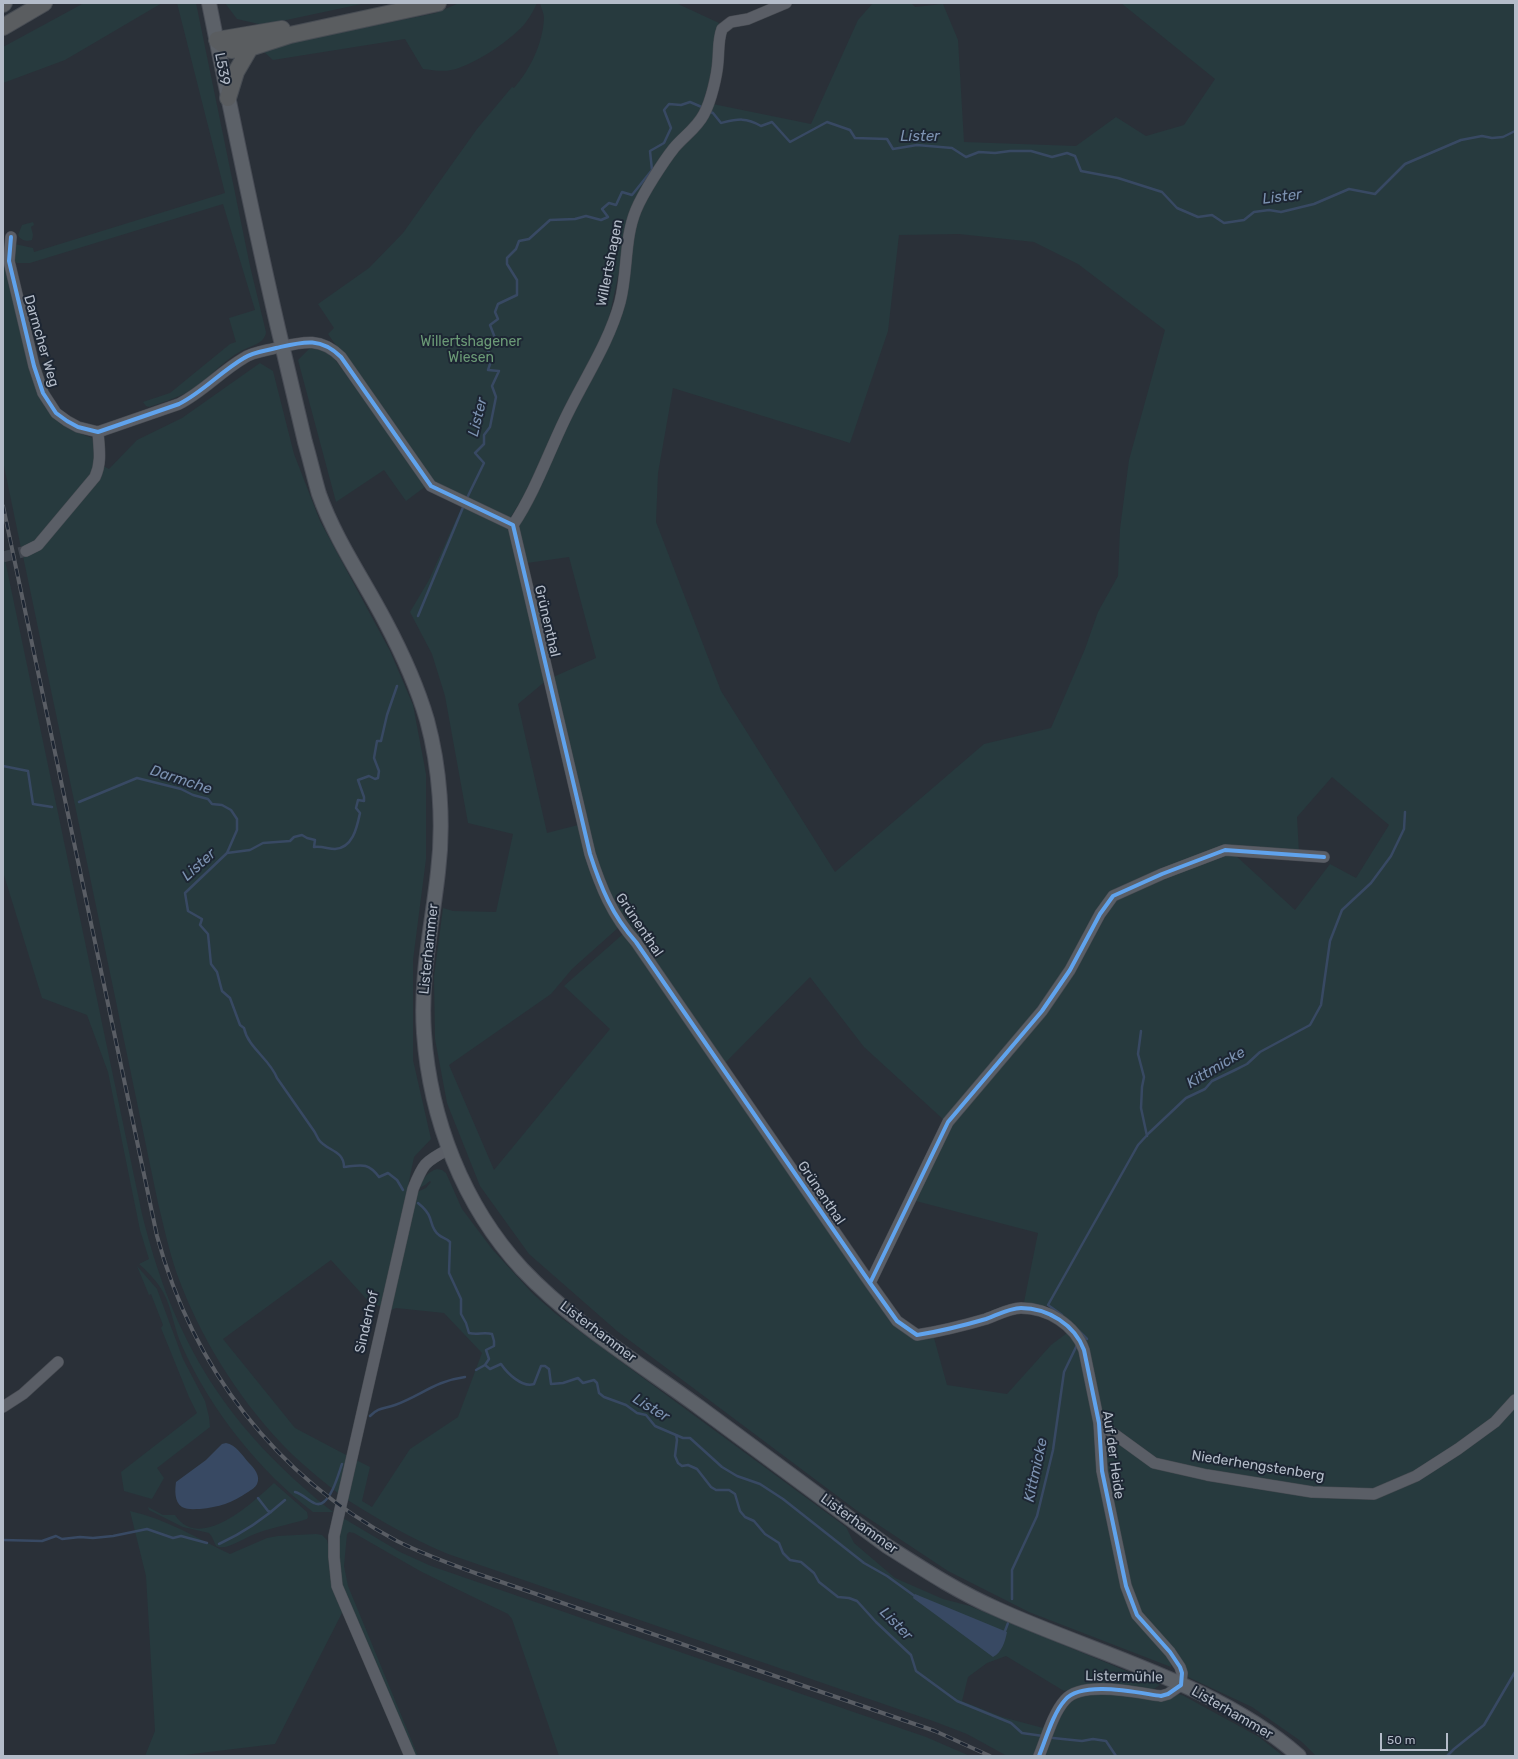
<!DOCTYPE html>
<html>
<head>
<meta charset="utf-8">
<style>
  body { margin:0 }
  #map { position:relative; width:1518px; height:1759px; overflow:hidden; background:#2a3038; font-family:Rubik,sans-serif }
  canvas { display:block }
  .frame { position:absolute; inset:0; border:4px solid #b4bcc9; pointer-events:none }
  .scale { position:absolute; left:1380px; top:1733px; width:68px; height:18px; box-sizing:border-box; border:2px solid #b4bcc9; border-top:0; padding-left:5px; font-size:12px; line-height:14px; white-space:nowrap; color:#b4bcc9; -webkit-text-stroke:3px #1d2633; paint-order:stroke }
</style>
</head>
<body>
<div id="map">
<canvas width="1518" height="1759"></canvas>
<div class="frame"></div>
<div class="scale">50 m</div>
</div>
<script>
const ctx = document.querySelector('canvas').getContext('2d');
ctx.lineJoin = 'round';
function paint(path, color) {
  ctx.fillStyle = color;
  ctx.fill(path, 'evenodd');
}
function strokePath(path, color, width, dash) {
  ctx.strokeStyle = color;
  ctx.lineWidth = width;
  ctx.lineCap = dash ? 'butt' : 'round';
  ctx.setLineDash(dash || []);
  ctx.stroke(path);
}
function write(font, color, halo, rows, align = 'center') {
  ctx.font = font + ' Rubik,sans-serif';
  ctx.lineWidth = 4;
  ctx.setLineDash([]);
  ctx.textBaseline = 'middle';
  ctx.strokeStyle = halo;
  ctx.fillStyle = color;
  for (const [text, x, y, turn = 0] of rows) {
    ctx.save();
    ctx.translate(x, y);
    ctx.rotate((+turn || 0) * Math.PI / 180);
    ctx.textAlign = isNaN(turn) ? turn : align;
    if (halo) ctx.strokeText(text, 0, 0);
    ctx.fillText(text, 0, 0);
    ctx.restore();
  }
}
paint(new Path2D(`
  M84 3H162L65 60 3 83V47Z
  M177 3H196L250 266 266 332C265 344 250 346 241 351 220 363 205 383 184 394 173 399 161 403 149 407L146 406 143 402 170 393 230 344 236 342 229 318 255 310 223 204 30 263H17L14 261 15 244 33 248 34 252 225 193Z
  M225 3H366L263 25 237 19Z
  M459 3H537C534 9 531 16 526 22 515 38 471 67 451 70 443 72 432 70 423 69L405 39 273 60 263 51 289 43 436 13Z
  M540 3H676L719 23 709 83 703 102 811 124 858 20 873 3H911L915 7 943 4 958 40 964 142 1076 146 1116 117 1146 136 1184 125 1215 79 1121 3H1515V1397L1494 1420 1457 1448 1414 1472 1373 1492 1311 1487 1208 1474 1154 1458 1129 1443 1107 1419 1098 1401 1089 1351 1084 1339 1073 1323 1047 1306 1023 1307 1038 1233 912 1200 949 1124 1044 1014 1074 972 1115 900 1130 890 1162 876 1222 854H1234L1295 910 1330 864 1356 878 1389 825 1332 777 1297 817 1299 853 1224 849 1167 867 1128 885 1108 897 1068 968 1039 1009 945 1121 864 1047 810 977 724 1064 604 886 594 852 551 678 596 658 569 557 527 563 519 526 567 420 613 329 623 298 634 229 632 212 607 327 521 501 510 518 439 489 427 476 328 334 334 328 318 304 369 268 403 233 477 129 512 87 514 88C530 70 543 43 544 18 544 13 541 8 540 3ZM959 234 1034 242 1078 264 1165 330 1129 460 1120 529 1118 576 1098 612 1085 649 1051 728 984 744 835 872 721 691 656 522 658 473 673 388 850 443 888 331 899 235Z
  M33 222 34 225 31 227 33 235 32 240C27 242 20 240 18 235L22 225Z
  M3 243 5 269 30 372 37 391 45 407 56 420 71 430 92 438 97 458 92 476 37 542 21 548 3 461Z
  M310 348 322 350 334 358 426 486 406 501 384 470 336 502 298 360Z
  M260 363 273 371 294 454 320 521 390 651 413 705 426 774V859L413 960V1060L431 1139 414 1157 383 1307 370 1303 331 1260 223 1339 295 1428 348 1456 339 1494C319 1478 299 1462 282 1444 236 1395 200 1337 177 1274 169 1251 164 1227 158 1203L23 556 36 552 103 466 109 469 137 440 182 418Z
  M463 504 510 526 548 679 518 704 547 833 578 825 595 886 619 927 572 969 551 994 449 1065 494 1170 610 1029 564 986 623 934 632 944 914 1338H934L947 1385 1007 1394 1051 1345 1067 1333 1081 1351 1093 1423 1097 1469 1123 1583 1172 1660 1171 1667 1029 1612 948 1571 856 1510 617 1331 529 1254 480 1186 447 1103 435 1039 434 977 443 908 453 911 496 912 513 834 468 823 445 696 432 654 410 612 429 580Z
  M5 560 142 1214C174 1344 228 1429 333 1512H313C259 1471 210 1409 182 1346 174 1329 172 1308 163 1292 157 1281 148 1272 139 1264L149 1259 140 1230 108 1072 87 1015 42 998 3 872V561Z
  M437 1169 442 1170 446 1173 462 1209 492 1249 533 1294 556 1314 846 1527 854 1543 895 1578 943 1599 970 1606 1160 1685 1149 1692 1091 1687 1064 1691 1006 1656 987 1663 968 1677 962 1701 1002 1717 1047 1729 1034 1756H1007L967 1734 933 1721 448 1554C412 1539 379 1520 346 1499L354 1459 370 1467 362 1501 372 1507 410 1449 458 1417 482 1353 444 1313 396 1308 391 1310 417 1192 426 1188 431 1182 430 1181 425 1185 419 1188C423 1179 427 1172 437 1169Z
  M137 1266 157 1289 183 1359 205 1401 209 1417 210 1427 157 1468 164 1478 152 1499 124 1491 121 1472 197 1413 189 1397 161 1328 163 1325 151 1294 149 1295Z
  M1515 1402V1756H1316L1302 1742 1252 1707 1188 1677 1184 1665 1140 1611 1130 1583 1106 1471 1105 1444 1113 1440 1152 1466 1376 1498 1418 1478Z
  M274 1483 307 1512 308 1517 307 1519C288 1525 268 1528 250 1536 241 1540 225 1551 216 1546L212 1537 209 1533 183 1527 149 1510 148 1507 163 1515H175C200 1553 253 1502 274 1483Z
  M130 1511C166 1519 197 1538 230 1554L267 1538 278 1536 316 1534 322 1535 327 1540 343 1611 275 1744 176 1756H145L155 1731 146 1576Z
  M343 1518 400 1552 431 1566 926 1737 970 1756H559L512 1619 508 1614 420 1571 354 1533 349 1532 347 1534 344 1566 348 1586 418 1756H415L341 1584C339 1561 337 1541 343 1518Z
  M1082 1693 1174 1696 1178 1694 1184 1696 1259 1737 1283 1756H1042L1061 1709Z`), '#273a3e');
paint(new Path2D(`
  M226 1443C236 1445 242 1455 249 1463 254 1468 261 1476 257 1484 256 1487 251 1490 248 1492 232 1503 219 1507 200 1509 195 1509 187 1510 182 1507 174 1502 175 1489 176 1482L206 1460 222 1444Z
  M915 1594 1007 1632C1005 1642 1002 1652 993 1657L913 1598Z`), '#384963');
strokePath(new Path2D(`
  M708 111 713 113 721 123C738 119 746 117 761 126L772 122 790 142 827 122 850 130 855 138 887 139 893 149 917 145 952 148 966 157 979 152 995 153 1010 151H1031L1052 157 1067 153 1075 156 1081 171 1118 178 1162 192 1177 208 1198 217 1212 215 1224 223 1244 220 1254 212 1269 210 1281 212 1314 204 1349 189 1375 194 1405 164 1461 140 1482 136 1492 138 1503 137 1515 131
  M466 500 484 463 475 453 484 444V435L490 427 496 397 492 386 499 371 488 370 492 358 487 349 495 338 490 325 498 319 495 312 498 304 517 295V280L507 264V258L516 249 519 241 529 239 550 220 575 219 586 216 601 220 608 217 602 209 609 203 616 205 622 192 632 195 652 170 650 151 664 143 671 128 664 110 669 104 681 105 690 102 704 108
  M418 616 464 505
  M397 686 387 715 381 741H377L374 758 379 771 378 778 375 779 369 776 358 780 364 797V801L358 800 356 808 360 813C357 827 353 848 335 849 328 849 323 846 314 847L315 840 307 838 302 835 294 837 290 841 263 843 250 850 227 853 185 893 188 911 202 919 200 925 208 934 211 964 217 972 222 991 230 998 240 1025 244 1028C248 1048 270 1059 277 1078L314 1131C316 1134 317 1137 319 1140 327 1151 344 1150 344 1167 361 1165 368 1162 379 1177L388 1173 397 1180 403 1190
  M3 766 28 771 33 804 52 807
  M79 802 137 778 181 789 193 795 208 799 212 804 222 805 231 810 237 819V830L227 853
  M1141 1031 1138 1054 1144 1077 1142 1087 1141 1108 1147 1136
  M418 1203C423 1207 428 1212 430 1218 432 1224 433 1231 439 1235 442 1238 446 1238 450 1242L449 1273 461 1299V1314L466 1323 469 1333C477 1335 484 1332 492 1334L494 1341V1346L486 1350 489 1359 485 1365 490 1369 501 1364C507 1373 522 1388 534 1384L541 1366H545L549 1369 551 1384 563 1383 578 1378 583 1383 594 1380 597 1383 599 1393 604 1397 626 1405 637 1413 646 1415 655 1426 676 1435 677 1440 675 1456 678 1463 682 1466 688 1465 697 1469 711 1487 716 1490H729L735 1494 740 1511 745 1517 754 1521 765 1534 779 1543 783 1553 790 1560 801 1562 814 1573 819 1582 838 1597 849 1598 857 1601 876 1622 911 1655 916 1671 957 1701 1011 1723 1022 1733 1043 1736
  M1062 1315 1048 1305 1138 1145 1149 1133 1186 1098 1205 1089 1212 1081 1235 1070 1247 1064 1260 1052 1310 1025 1321 1005 1330 941 1342 910 1371 883 1391 856 1404 829 1405 812
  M1079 1331 1087 1339
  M476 1370 485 1365
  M370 1416C379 1407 384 1409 395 1405 422 1395 435 1381 465 1377
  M676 1435 683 1438H690L722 1467 737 1476 760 1484 783 1499 864 1563 887 1576 916 1597
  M295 1492C303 1494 307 1500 314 1503 329 1511 338 1475 342 1464
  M258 1498 268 1511 271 1512
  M3 1540 42 1541 56 1536 62 1539 80 1537 93 1538 113 1536 147 1529 173 1538 181 1536 207 1543
  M219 1544C243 1533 265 1518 285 1500
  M1012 1599V1570L1037 1516 1053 1450 1064 1372 1077 1345
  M1003 1633 1005 1631 1008 1623
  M1053 1738 1082 1741 1093 1739 1106 1741 1116 1756
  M1447 1756 1454 1749 1484 1725 1515 1672`), '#384963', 2.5);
strokePath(new Path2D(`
  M3 557 26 551`), '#3f454e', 11, [11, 5.5]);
const minor = new Path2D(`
  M11 237 9 261 34 366 43 393 56 413 67 421 78 427 98 432 179 404C203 392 220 372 244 358 253 352 265 351 276 348 302 342 320 336 341 357L431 486 513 525
  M513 525 590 854C601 888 612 915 636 942L870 1283 897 1321 917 1335C942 1331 962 1326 986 1319 997 1315 1010 1308 1021 1308 1048 1308 1075 1325 1084 1350L1099 1423 1102 1471 1126 1586 1137 1615 1170 1652 1180 1667 1182 1673 1181 1685 1168 1694 1161 1696C1138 1693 1082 1680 1065 1700 1053 1713 1046 1739 1039 1756
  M513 525C535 492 548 454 565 419 583 381 609 343 620 302 628 271 624 239 636 210 643 193 663 162 674 148 684 136 697 128 704 114 711 101 717 76 718 61 719 50 718 40 722 29L731 22 748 19 786 3
  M26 551 38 545 95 477C102 462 99 448 98 432
  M870 1283 948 1122 1042 1011 1070 970 1100 914 1113 896 1162 874 1225 850 1324 857
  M3 1407 23 1394 58 1362
  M1099 1423 1154 1463 1207 1475 1312 1492 1374 1494 1416 1476 1458 1449 1495 1422 1515 1400
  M410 1756 337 1586 334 1557V1536L413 1189C423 1164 424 1162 449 1149`);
const major = new Path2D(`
  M209 3C231 112 253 220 278 328 287 366 296 404 305 442 310 459 314 477 319 494 335 539 363 579 385 621 402 653 417 686 427 720 440 768 444 823 438 872 432 926 420 978 424 1033 430 1119 463 1205 522 1269 573 1323 639 1363 699 1407 762 1453 824 1500 887 1546 923 1569 958 1592 997 1609 1096 1654 1217 1684 1299 1756`);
const highway = new Path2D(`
  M3 4 4 3
  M3 27 44 3
  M217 40 231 50 250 48 290 35 438 3
  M217 40 282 29
  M228 98 236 72 250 48`);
strokePath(minor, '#484c53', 12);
strokePath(major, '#484c55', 16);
strokePath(highway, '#474c53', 18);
strokePath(minor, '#5a5e66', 11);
strokePath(major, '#5c6168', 14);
strokePath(highway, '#5a5d60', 16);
const rail = new Path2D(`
  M3 506 157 1236C193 1368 275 1476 397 1541 423 1554 450 1564 478 1574L935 1731 990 1756`);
strokePath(rail, '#595d64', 4);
strokePath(rail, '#1d2633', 2.5, [8]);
strokePath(new Path2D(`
  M11 237 9 261 34 366 43 393 56 413 67 421 78 427 98 432 179 404C203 392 220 372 244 358 253 352 265 351 276 348 302 342 320 336 341 357L431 486 513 525 590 854C601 888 612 915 636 942L870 1283 897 1321 917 1335C942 1331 962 1326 986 1319 997 1315 1010 1308 1021 1308 1048 1308 1075 1325 1084 1350L1099 1423 1102 1471 1126 1586 1137 1615 1170 1652 1180 1667 1182 1673 1181 1685 1168 1694 1161 1696C1138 1693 1082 1680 1065 1700 1053 1713 1046 1739 1039 1756
  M870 1283 948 1122 1042 1011 1070 970 1100 914 1113 896 1162 874 1225 850 1324 857`), '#60a3ed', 4);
write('14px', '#b4bcc9', '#1d2633', [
  ["L539",222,69,79],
  ["Willertshagen",610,263,-79],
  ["Darmcher Weg",41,341,74],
  ["Grünenthal",547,621,77],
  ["Grünenthal",639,925,56],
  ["Listerhammer",429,949,-84],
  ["Grünenthal",821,1193,56],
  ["Sinderhof",367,1322,-77],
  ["Listerhammer",598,1332,37],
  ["Auf der Heide",1113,1455,82],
  ["Niederhengstenberg",1258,1466,9],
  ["Listerhammer",859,1524,36],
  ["Listermühle",1124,1677,1],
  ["Listerhammer",1232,1713,30]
]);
write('14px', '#6b9a76', '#1d2633', [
  ["Willertshagener",471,342],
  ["Wiesen",471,358]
]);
write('italic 15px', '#7c92b1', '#1d2633', [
  ["Lister",920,137],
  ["Lister",1282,197,-7],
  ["Lister",478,417,-76],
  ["Darmche",181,780,18],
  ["Lister",199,865,-42],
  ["Kittmicke",1216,1068,-31],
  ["Lister",651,1408,31],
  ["Kittmicke",1036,1470,-78],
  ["Lister",896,1624,45]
]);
</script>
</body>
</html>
